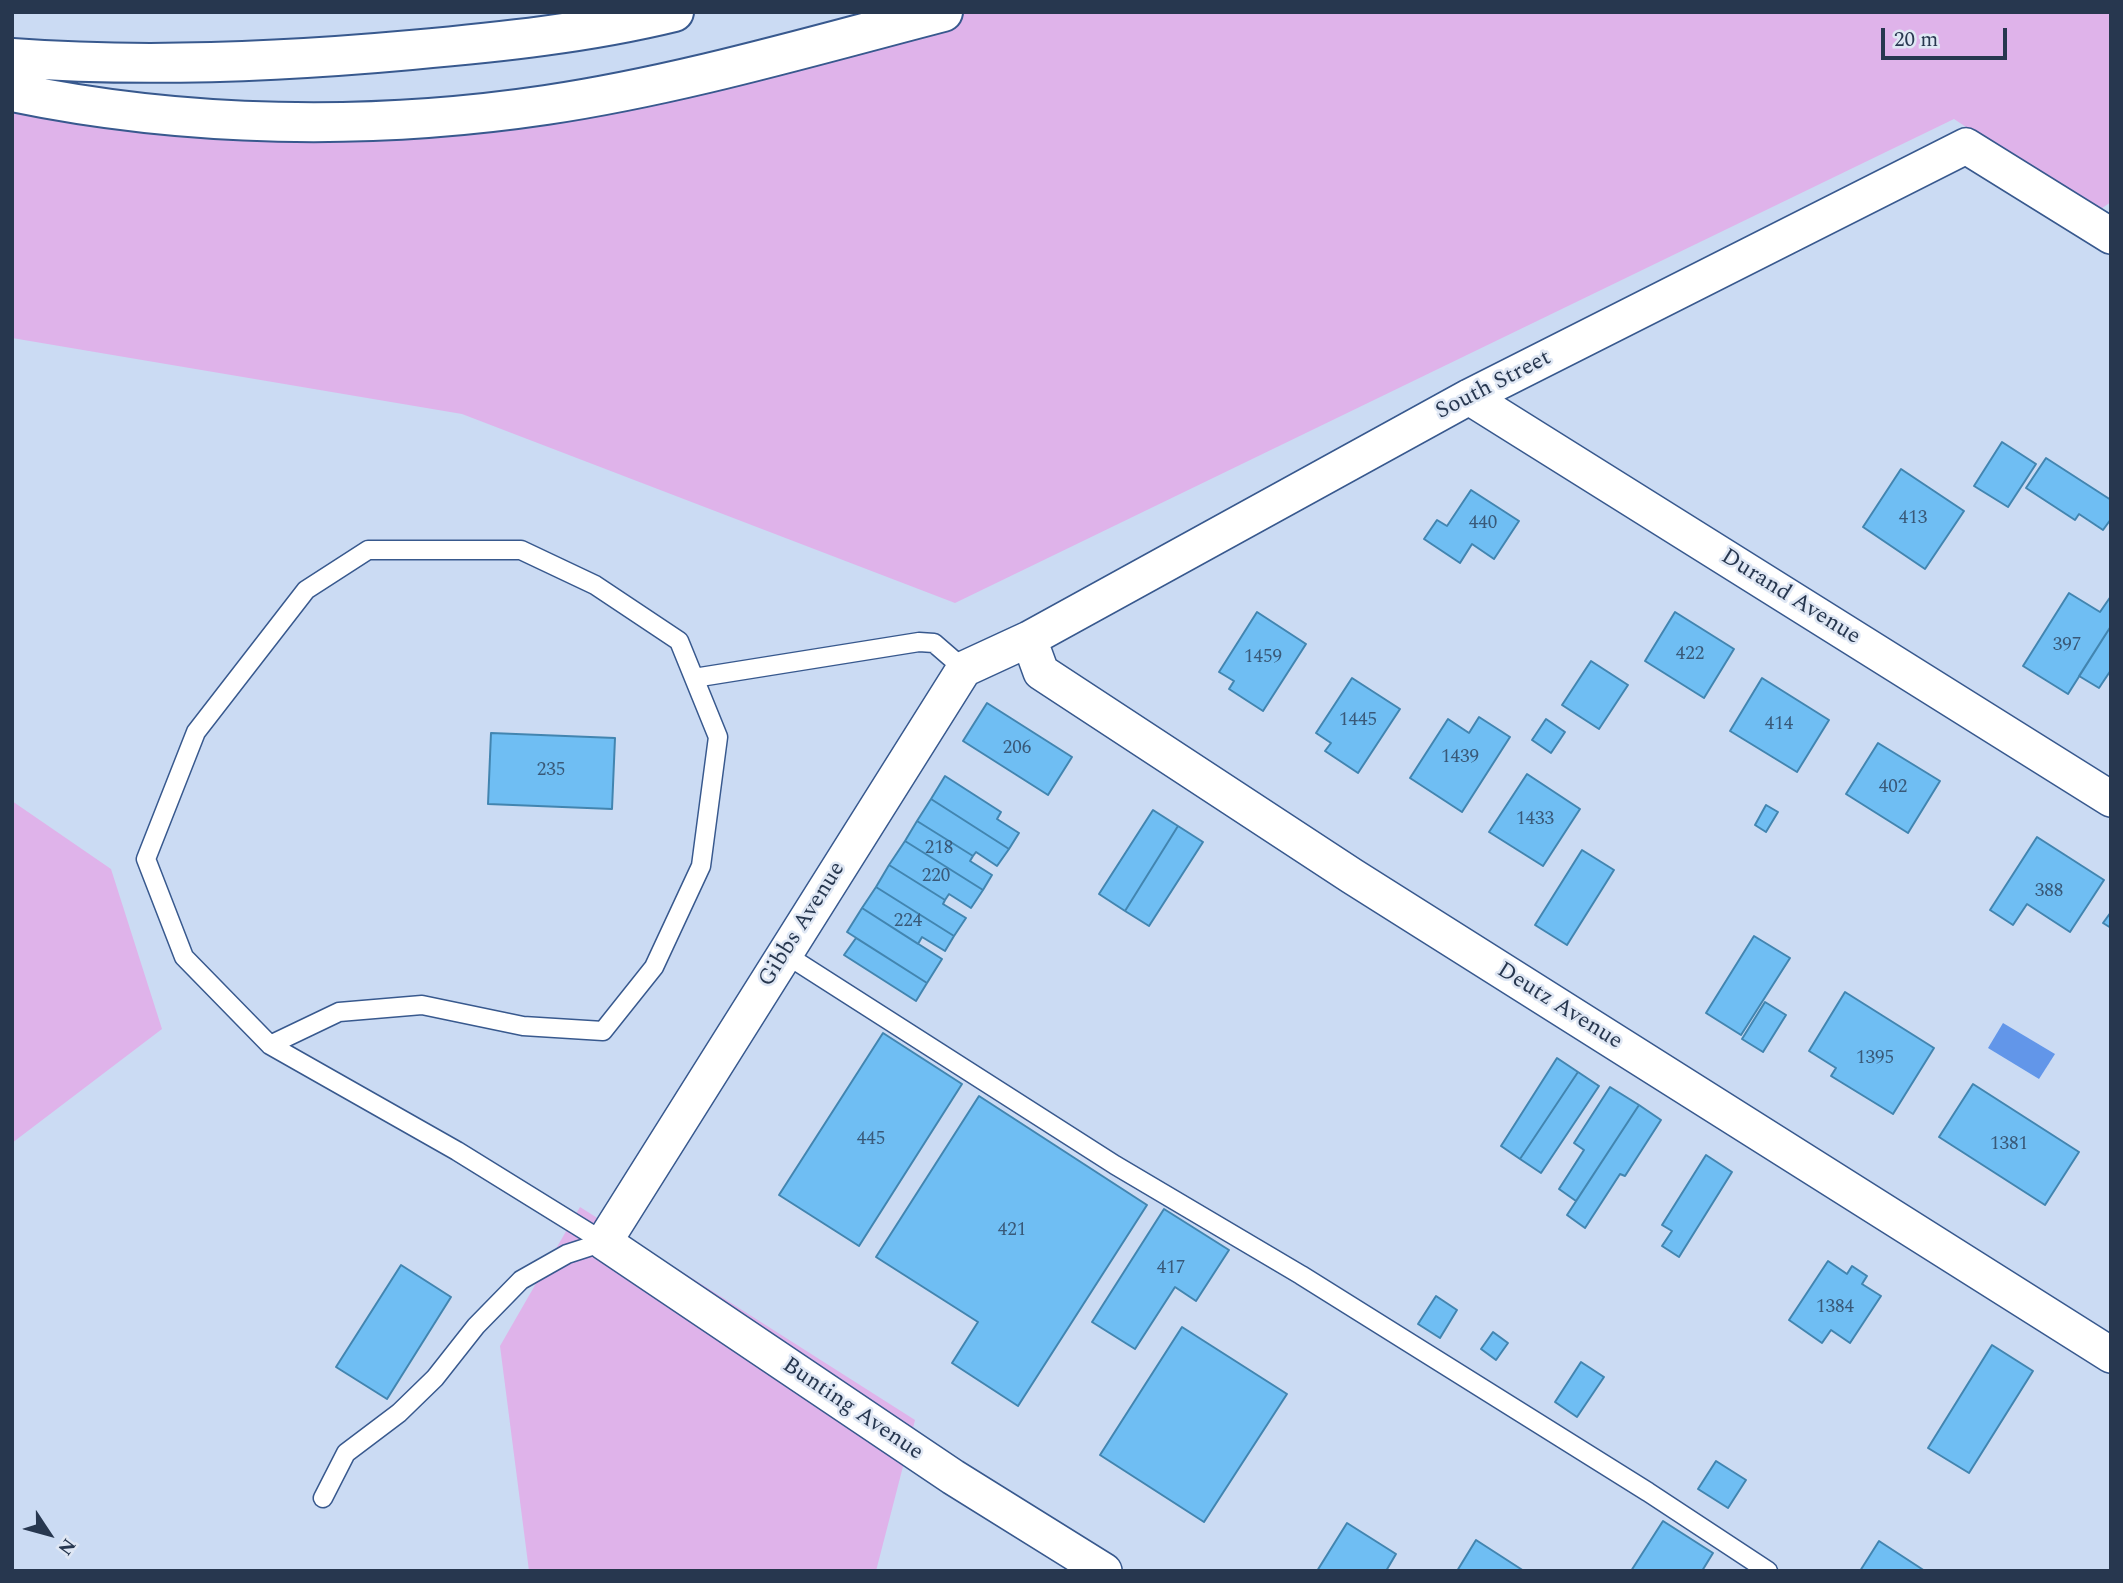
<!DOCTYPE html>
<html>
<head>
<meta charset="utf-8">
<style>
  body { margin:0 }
  #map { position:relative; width:2123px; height:1583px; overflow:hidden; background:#cbdbf3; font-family:Spectral,serif }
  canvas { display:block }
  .frame { position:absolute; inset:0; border:14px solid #27374f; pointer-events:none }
  .north { position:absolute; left:14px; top:1499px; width:70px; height:70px; -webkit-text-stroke:5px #dfe7f4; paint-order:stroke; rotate:126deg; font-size:19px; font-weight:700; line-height:28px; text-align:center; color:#27374f }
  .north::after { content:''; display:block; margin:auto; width:24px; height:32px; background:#27374f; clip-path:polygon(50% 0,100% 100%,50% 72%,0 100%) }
  .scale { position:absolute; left:1881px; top:28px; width:126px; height:32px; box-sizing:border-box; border:4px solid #27374f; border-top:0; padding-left:9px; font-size:21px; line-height:24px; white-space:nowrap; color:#27374f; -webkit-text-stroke:5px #dfe7f4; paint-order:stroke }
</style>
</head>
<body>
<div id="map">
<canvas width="2123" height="1583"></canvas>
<div class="frame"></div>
<div class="north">N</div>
<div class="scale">20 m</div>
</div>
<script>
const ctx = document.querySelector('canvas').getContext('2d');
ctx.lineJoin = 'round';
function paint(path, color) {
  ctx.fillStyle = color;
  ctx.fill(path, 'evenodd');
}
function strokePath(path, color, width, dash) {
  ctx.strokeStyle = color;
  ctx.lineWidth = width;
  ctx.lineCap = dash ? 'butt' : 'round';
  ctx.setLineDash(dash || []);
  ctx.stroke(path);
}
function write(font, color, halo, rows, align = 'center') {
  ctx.font = font + ' Spectral,serif';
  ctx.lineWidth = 5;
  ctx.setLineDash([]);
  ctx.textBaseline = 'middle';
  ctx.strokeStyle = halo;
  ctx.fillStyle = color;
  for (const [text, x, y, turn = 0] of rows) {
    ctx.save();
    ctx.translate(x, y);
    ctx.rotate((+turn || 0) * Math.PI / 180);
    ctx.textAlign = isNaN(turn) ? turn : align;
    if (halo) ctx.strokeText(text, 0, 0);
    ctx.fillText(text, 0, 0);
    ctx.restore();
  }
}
paint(new Path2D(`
  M953 12H2111V202L2095 213 1954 119 955 603 462 414 12 338V112L218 134 727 86Z
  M12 801 111 869 162 1029 12 1143Z
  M580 1207 915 1420 876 1571H529L500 1346Z`), '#dfb3ea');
paint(new Path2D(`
  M2003 1023 2055 1054 2039 1079 1988 1048Z`), '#6296e9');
const building = new Path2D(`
  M2002 442 2036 464 2008 507 1974 486Z
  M2046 458 2111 500V519L2103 530 2079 514 2075 520 2026 488Z
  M1901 469 1964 511 1925 569 1863 527Z
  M1471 490 1519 521 1494 559 1472 544 1460 563 1424 539 1437 520 1447 526Z
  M2069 593 2100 612 2111 596V626L2068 694 2023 666Z
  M1257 612 1306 644 1263 711 1229 689 1234 681 1219 672Z
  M1675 612 1734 649 1704 698 1645 661Z
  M2111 626V670L2099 688 2079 676Z
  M1591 661 1628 685 1599 729 1562 705Z
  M1352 678 1400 709 1358 773 1325 751 1331 743 1316 733Z
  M1762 678 1829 720 1797 772 1730 731Z
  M987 703 1072 757 1048 795 963 741Z
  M1479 717 1510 737 1462 812 1410 778 1448 719 1469 733Z
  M1546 719 1565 732 1551 753 1532 740Z
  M491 733 615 738 612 809 488 804Z
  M1878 743 1940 781 1908 833 1846 794Z
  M1527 774 1580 809 1543 866 1489 832Z
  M945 776 1001 812 997 819 1019 833 1009 849 931 799Z
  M931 799 1009 849 997 866 976 852 973 856 917 821Z
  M1766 805 1778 812 1766 832 1755 825Z
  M1153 810 1178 826 1125 911 1099 894Z
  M917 821 973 856 970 861 992 875 983 890 905 841Z
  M1178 826 1203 842 1149 926 1125 911Z
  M2037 837 2104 880 2070 932 2027 904 2013 925 1990 910Z
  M905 841 983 890 971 908 949 894 945 900 889 865Z
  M1582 850 1614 870 1567 945 1535 925Z
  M889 865 945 900 943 904 966 918 954 936 876 887Z
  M876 887 954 936 945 951 922 937 918 944 862 908Z
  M862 908 942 959 927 983 847 932Z
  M2111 912V928L2103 923Z
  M1754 936 1790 958 1741 1035 1706 1013Z
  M856 938 927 983 916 1001 844 955Z
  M1845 992 1934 1048 1893 1114 1831 1076 1836 1068 1809 1051Z
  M1765 1002 1786 1015 1763 1052 1742 1039Z
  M883 1033 962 1084 859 1246 779 1195Z
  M1557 1058 1578 1072 1520 1159 1501 1146Z
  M1578 1072 1599 1086 1541 1173 1520 1159Z
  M1973 1084 2079 1152 2045 1205 1939 1137Z
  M1610 1087 1639 1105 1576 1201 1559 1189 1584 1150 1574 1143Z
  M979 1096 1147 1205 1018 1406 952 1363 978 1322 876 1257Z
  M1639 1105 1661 1120 1625 1176 1620 1174 1585 1228 1567 1215Z
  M1706 1155 1732 1172 1679 1257 1662 1246 1672 1231 1662 1225Z
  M1164 1209 1229 1250 1196 1301 1175 1287 1135 1349 1092 1322Z
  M1828 1261 1847 1274 1852 1266 1867 1276 1862 1284 1881 1296 1850 1343 1831 1330 1822 1343 1789 1320Z
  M401 1265 451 1297 387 1399 336 1367Z
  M1436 1296 1457 1310 1440 1338 1418 1324Z
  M1182 1327 1287 1394 1204 1522 1100 1455Z
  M1493 1332 1508 1343 1496 1360 1481 1349Z
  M1992 1345 2033 1371 1969 1473 1928 1448Z
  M1581 1362 1604 1377 1577 1417 1555 1402Z
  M1716 1461 1746 1480 1728 1508 1698 1489Z
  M1663 1521 1713 1553 1702 1571H1631Z
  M1347 1523 1396 1554 1386 1571H1317Z
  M1476 1540 1524 1571H1457Z
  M1879 1541 1925 1571H1860Z`);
paint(building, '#6fbef3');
strokePath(building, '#4285b0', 2);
const service = new Path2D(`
  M694 678 919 642 934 643 964 669
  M785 954 1115 1165 1301 1275 1648 1492 1768 1571
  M270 1045 339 1012 422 1005 523 1026 603 1031 654 967 701 866 718 737 679 641 595 585 521 550H368L306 590 196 732 146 859 184 957 270 1045 457 1151 604 1242
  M323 1498 346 1453 399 1413 435 1378 476 1326 521 1280 567 1254 604 1242`);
const minor = new Path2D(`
  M1469 397 2111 799
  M1029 639 1041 672 1352 876 2111 1355
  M1104 1571 953 1477 604 1242 964 669 1029 639 1469 397 1966 146 2111 236`);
const motorway = new Path2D(`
  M12 58C145 68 279 62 411 50 500 42 588 33 674 12
  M12 92C185 128 371 131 546 105 680 85 812 46 943 12`);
strokePath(service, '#38598e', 21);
strokePath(minor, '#38598e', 38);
strokePath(motorway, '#38598e', 42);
strokePath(service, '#fff', 18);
strokePath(minor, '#fff', 35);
strokePath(motorway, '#fff', 38);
write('19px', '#395978', null, [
  ["413",1913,519],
  ["440",1483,524],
  ["397",2067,646],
  ["422",1690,655],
  ["1459",1263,658],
  ["1445",1358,721],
  ["414",1779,725],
  ["206",1017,749],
  ["1439",1460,758],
  ["235",551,771],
  ["402",1893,788],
  ["1433",1535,820],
  ["218",939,849],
  ["220",936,877],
  ["388",2049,892],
  ["224",908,922],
  ["1395",1875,1059],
  ["445",871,1140],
  ["1381",2009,1145],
  ["421",1012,1231],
  ["417",1171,1269],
  ["1384",1835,1308]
]);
write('23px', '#27374f', '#dfe7f4', [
  ["South Street",1494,386,-27],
  ["Durand Avenue",1790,598,32],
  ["Gibbs Avenue",803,925,-58],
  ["Deutz Avenue",1559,1007,32],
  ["Bunting Avenue",852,1410,34]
]);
</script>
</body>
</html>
